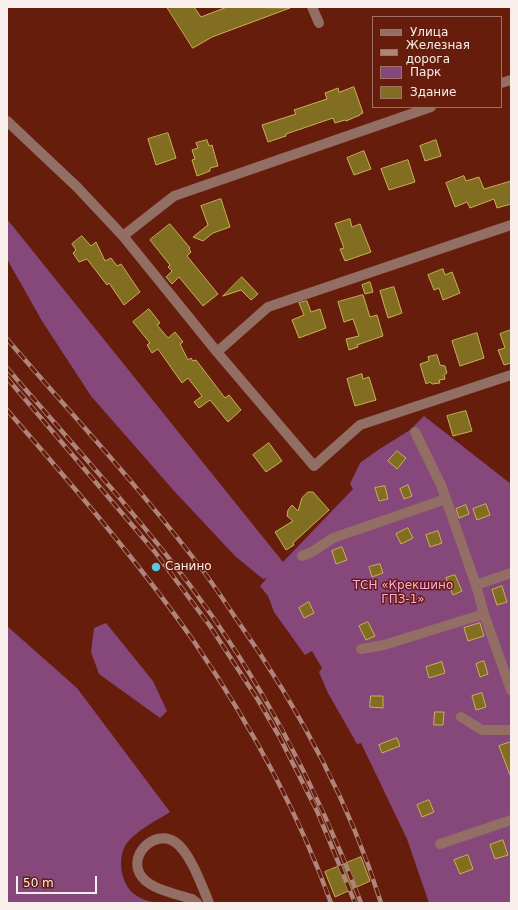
<!DOCTYPE html>
<html>
<head>
<meta charset="utf-8">
<style>
  body { margin:0 }
  #map { position:relative; width:518px; height:910px; overflow:hidden; background:#671d0b; font-family:"DejaVu Sans",sans-serif }
  canvas { display:block }
  .frame { position:absolute; inset:0; border:8px solid #f8efec; pointer-events:none }
  .legend { position:absolute; left:372px; top:16px; width:130px; height:92px; box-sizing:border-box; background:#671d0b; border:1px solid #a17165; margin:0; padding:5px 7px; list-style:none; font-size:12px; color:#f8efec }
  .legend li { display:flex; align-items:center; gap:8px; height:20px }
  .legend b { width:20px; border:1px solid #a17165 }
  .scale { position:absolute; left:16px; top:876px; width:81px; height:18px; box-sizing:border-box; border:2px solid #f8efec; border-top:0; padding-left:5px; font-size:12px; line-height:14px; white-space:nowrap; color:#f8efec; -webkit-text-stroke:3px #671d0b; paint-order:stroke }
</style>
</head>
<body>
<div id="map">
<canvas width="518" height="910"></canvas>
<div class="frame"></div>
<ul class="legend">
<li><b style="height:5px;background:#926e64"></b>Улица</li>
<li><b style="height:5px;background:#af857b"></b>Железная дорога</li>
<li><b style="height:11px;background:#86477b"></b>Парк</li>
<li><b style="height:11px;background:#826e20"></b>Здание</li>
</ul>
<div class="scale">50 m</div>
</div>
<script>
const ctx = document.querySelector('canvas').getContext('2d');
ctx.lineJoin = 'round';
function paint(path, color) {
  ctx.fillStyle = color;
  ctx.fill(path, 'evenodd');
}
function strokePath(path, color, width, dash) {
  ctx.strokeStyle = color;
  ctx.lineWidth = width;
  ctx.lineCap = dash ? 'butt' : 'round';
  ctx.setLineDash(dash || []);
  ctx.stroke(path);
}
function write(font, color, halo, rows, align = 'center') {
  ctx.font = font + ' "DejaVu Sans",sans-serif';
  ctx.lineWidth = 3;
  ctx.setLineDash([]);
  ctx.textBaseline = 'middle';
  ctx.strokeStyle = halo;
  ctx.fillStyle = color;
  for (const [text, x, y, turn = 0] of rows) {
    ctx.save();
    ctx.translate(x, y);
    ctx.rotate((+turn || 0) * Math.PI / 180);
    ctx.textAlign = isNaN(turn) ? turn : align;
    if (halo) ctx.strokeText(text, 0, 0);
    ctx.fillText(text, 0, 0);
    ctx.restore();
  }
}
paint(new Path2D(`
  M7 219 283 562 353 489 350 484 360 463 378 450 410 430 424 416 511 484V903H429L407 839 361 743 357 744 328 693 319 672 322 668 312 651 305 655 274 612 268 596 260 586 267 578 263 579 235 556 175 492 91 396 42 321 7 259Z
  M106 623 153 681 167 711 160 718 99 674 91 652 94 628Z
  M7 626 77 688 170 812C156 821 137 830 127 843 116 858 121 887 137 896 145 901 152 902 161 903H7Z`), '#86477b');
const building = new Path2D(`
  M167 7H194L201 17 227 7 290 8 212 37 193 48Z
  M354 87 363 113 360 114V115L346 121 345 120 335 123 333 118 286 134V136L268 142 262 125 296 114 294 110 327 99 325 93 338 88 339 92Z
  M168 133 176 158 156 165 148 139Z
  M207 140 209 146 212 145 218 166 210 168V171L197 176 192 160 195 159 192 150 198 148 196 143Z
  M436 140 441 156 425 161 420 146Z
  M364 151 371 169 354 175 347 158Z
  M408 160 415 182 389 190 381 169Z
  M464 176 466 181 479 177 484 189 511 181V204L497 208 494 199 470 208 467 202 455 207 446 183Z
  M221 199 230 227 213 233 203 241 193 237 208 225 201 206Z
  M350 219 352 227 360 224 371 252 345 261 340 249 344 248 335 224Z
  M170 224 190 248 189 249 191 252 187 256 218 294 203 306 179 277 172 284 166 277 172 271 168 267 170 265 150 240Z
  M82 236 91 246 96 242 105 261 111 258 117 266 121 264 140 292 124 305 109 283 107 285 87 259 79 262 73 253 76 250 72 244Z
  M443 269 445 275 452 272 460 293 443 300 439 288 434 290 428 275Z
  M242 277 258 294 251 300 241 290 223 296Z
  M370 282 373 292 365 294 362 285Z
  M394 287 402 313 388 318 380 291Z
  M363 295 370 317 377 315 383 336 357 345 358 347 349 350 346 339 359 336 353 319 344 322 338 302Z
  M307 301 311 312 320 309 326 328 299 338 292 320 304 315 299 303Z
  M149 309 160 323 157 325 168 338 175 332 183 342 180 344 188 360 191 358 193 361 196 360 225 398 229 395 241 410 228 422 210 400 199 408 194 402 202 396 188 378 182 383 158 349 152 353 147 345 150 343 133 322Z
  M511 330V363L504 365 498 350 505 348 500 334Z
  M477 333 484 358 460 366 452 341Z
  M437 355 440 365 445 366 447 373 444 375 445 379 439 380 440 383 432 384 430 382 426 384 420 364 429 361 428 357Z
  M362 374 363 379 369 377 376 400 355 406 347 379Z
  M466 411 472 431 453 436 447 416Z
  M269 443 282 461 266 472 253 455Z
  M397 451 406 458 397 469 388 461Z
  M408 485 412 496 404 499 400 489Z
  M385 486 388 499 379 501 375 488Z
  M308 492H313L329 510 293 543 294 545 286 550 275 532 293 521 287 516 288 510 292 505 298 511 302 498Z
  M486 504 490 515 477 520 473 509Z
  M466 505 469 514 459 518 456 509Z
  M408 528 413 538 401 544 396 534Z
  M438 531 442 543 430 547 426 535Z
  M342 547 347 560 336 564 332 551Z
  M380 564 383 573 372 577 369 567Z
  M455 575 462 591 453 595 446 578Z
  M502 586 507 602 497 605 492 590Z
  M309 602 314 613 304 618 299 608Z
  M368 622 375 636 366 640 359 626Z
  M480 623 484 636 468 641 464 628Z
  M484 661 488 674 480 677 476 664Z
  M442 662 445 673 429 678 426 667Z
  M482 693 486 707 476 710 472 696Z
  M371 696H383V708L370 707Z
  M435 712H444L443 725H434Z
  M397 738 400 746 382 753 379 745Z
  M511 742V775H510L499 746Z
  M429 800 434 812 422 817 417 805Z
  M503 840 508 855 495 859 490 845Z
  M468 855 473 869 460 874 454 860Z
  M361 857 370 881 335 897 325 872Z`);
paint(building, '#826e20');
strokePath(building, '#c8b05b', 1);
strokePath(new Path2D(`
  M312 7 319 23
  M501 83 511 80
  M431 107 174 196 123 236 217 352 314 466 360 425 511 375
  M7 121 77 187 123 236
  M217 352 268 307 511 225
  M415 432 441 485 476 585 484 614 511 690
  M302 556 312 552 333 538 446 499
  M476 585 511 573
  M361 649 384 645 484 614
  M461 717 482 730H511
  M440 844 511 820
  M197 903 192 899C177 894 152 890 142 877 126 857 154 828 175 842 190 852 202 886 209 903`), '#926e64', 10);
const rail = new Path2D(`
  M7 339C73 416 143 491 204 572 215 587 225 602 235 617 297 705 349 800 381 903
  M7 368C68 439 132 509 189 584 262 681 318 790 361 903
  M7 378 155 552 210 626 258 700 279 736 317 811 355 903
  M7 410C72 485 138 561 195 643 250 724 298 811 331 903`);
strokePath(rail, '#af857b', 4.5);
strokePath(rail, '#671d0b', 3, [9]);
for (const [x, y, r, color] of [
  [156,567,5,"#57c9e2"]
]) {
  const dot = new Path2D();
  dot.arc(x, y, r, 0, 2 * Math.PI);
  ctx.fillStyle = color;
  ctx.fill(dot);
  strokePath(dot, '#671d0b', 1.5);
}
write('12px', '#f8efec', '#671d0b', [
  ["Санино",165,567]
], 'left');
write('12px', '#faabe9', '#671d0b', [
  ["ТСН «Крекшино",403,586],
  ["ГПЗ-1»",403,600]
]);
</script>
</body>
</html>
